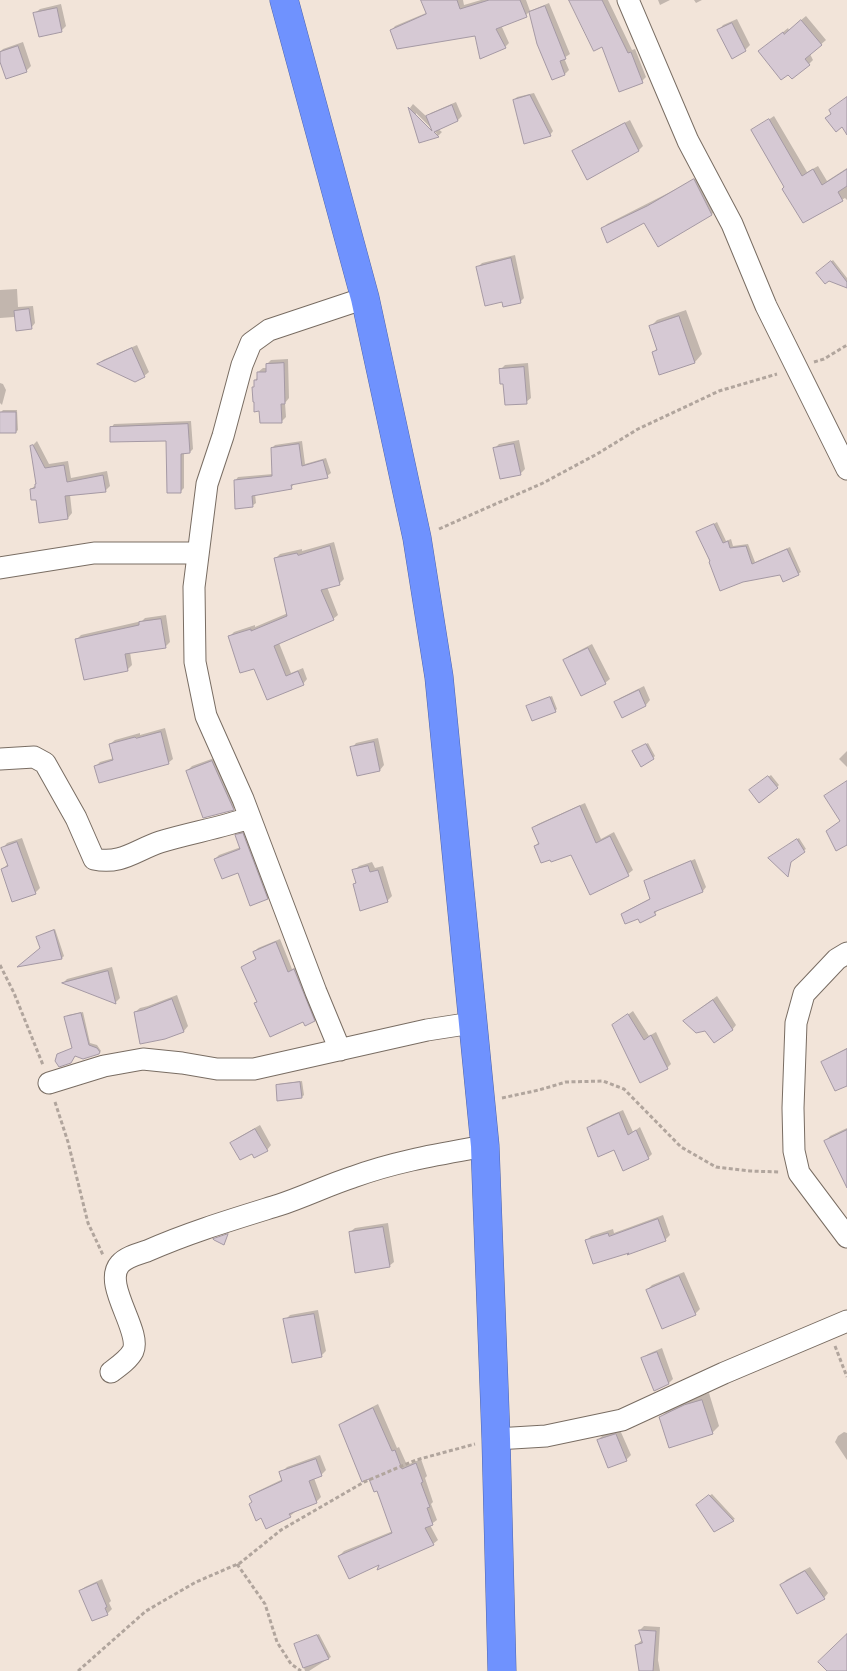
<!DOCTYPE html>
<html>
<head>
<meta charset="utf-8">
<style>
  body { margin:0 }
  canvas { display:block; background:#f2e4d9 }
</style>
</head>
<body>
<canvas width="847" height="1671"></canvas>
<script>
const ctx = document.querySelector('canvas').getContext('2d');
ctx.lineJoin = 'round';
function paint(path, color) {
  ctx.fillStyle = color;
  ctx.fill(path, 'evenodd');
}
function strokePath(path, color, width, dash) {
  ctx.strokeStyle = color;
  ctx.lineWidth = width;
  ctx.lineCap = dash ? 'butt' : 'round';
  ctx.setLineDash(dash || []);
  ctx.stroke(path);
}
paint(new Path2D(`
  M422 0H463L464 5 481 0H526L530 11 526 15 501 25 509 43 505 47 476 35 391 31 395 26 426 13Z
  M570 0H608L632 50 635 49 646 77 642 81 602 45Z
  M658 0H670L660 5Z
  M694 0H702L696 3Z
  M549 3 570 54 564 58 569 70 565 74 552 79 538 44 530 11Z
  M61 4 66 26 62 30 35 13 40 9Z
  M806 16 826 40 810 54 813 60 809 64 765 47 788 28 789 30Z
  M737 19 750 45 745 50 719 30 723 25Z
  M23 42 31 66 26 71 0 58V52L3 49Z
  M534 93 553 131 550 135 514 100 517 97Z
  M456 102 462 116 458 120 438 129 442 132 438 136 420 142 410 108 413 104 427 117 431 113ZM416 113 437 134 436 136 416 116Z
  M774 116 807 172 818 166 827 181 847 168V200L845 198 804 221 752 131Z
  M630 120 643 146 639 150 588 178 574 152 578 147Z
  M699 176 716 210 712 214 644 222 602 229 607 224 678 188Z
  M515 255 524 298 520 302 478 267 482 263Z
  M833 260 847 278V286L820 271Z
  M17 289 18 307 33 306 35 323 31 328 16 315 14 317 0 318V290Z
  M686 310 702 354 695 362 653 353 657 348 650 327 657 320Z
  M137 345 149 372 144 376 100 364 103 360Z
  M288 359 289 398 285 403 286 417 281 422 255 386V380L258 377V372L263 368H267V364L271 360Z
  M528 363 531 398 526 402 504 382 500 370 505 365Z
  M0 383 3 384 6 390 2 405 0 403Z
  M3 410H17L18 430 16 432 1 412Z
  M191 421 193 449 190 452 184 453V488L181 491 168 440 111 428 114 424Z
  M519 440 525 469 520 474 494 449 499 444Z
  M37 441 49 464 68 461 71 478 107 471 110 486 105 491 70 495 72 513 68 518 37 498 31 489 37 484 32 446Z
  M302 441 305 464 326 458 331 473 327 476 294 484 291 488 255 494 256 503 252 506 235 481 238 477 273 474 272 448 275 445Z
  M717 522 726 541 731 539 733 546 748 544 755 562 790 547 801 572 798 574H781L743 581 721 589 698 533Z
  M334 542 344 579 339 584 327 587 338 615 333 619 279 643 291 673 303 668 307 679 303 684 255 667 230 636 234 632 255 625V627L288 613 275 559 280 554 302 549V551Z
  M166 615 170 642 165 647 130 652 132 665 128 669 85 679 76 640 81 635 142 621 145 618Z
  M592 644 610 679 605 683 564 660 569 656Z
  M644 686 650 700 646 705 622 716 616 702 620 698Z
  M552 696 557 709 555 711 530 705Z
  M165 728 173 759 168 763 96 766 100 762 114 758 110 744 115 740 140 733V735Z
  M378 738 384 765 380 770 352 748 356 743Z
  M648 743 655 756 653 758 636 749Z
  M847 751V767L839 759Z
  M217 757 238 804 233 809 187 771 192 766Z
  M771 775 779 785 777 787 753 788Z
  M585 803 601 839 614 832 633 870 628 874 571 853 550 858 535 846 539 842 533 828 538 824Z
  M247 830 271 894 267 898 239 871 215 859 219 855 241 847 236 836 240 832Z
  M22 838 40 888 35 893 2 869 8 864 3 848 7 843Z
  M799 838 806 849 792 859 788 875 772 856Z
  M695 859 706 887 703 891 658 909 655 914 638 918 622 915 626 911 651 898 645 882 649 878Z
  M372 862 375 868 383 866 392 896 387 901 354 884 357 881 354 871 359 866Z
  M55 929 64 956 62 958 21 965 41 948 37 937Z
  M280 939 292 969 298 966 318 1016 314 1020H304L242 967 257 958 254 952 258 948Z
  M112 967 120 998 116 1002 64 982 67 979Z
  M177 995 188 1026 184 1031 135 1012 140 1008 148 1006Z
  M717 996 736 1025 732 1030 706 1029 689 1017Z
  M633 1011 649 1036 656 1032 671 1064 667 1068 614 1025Z
  M83 1012 90 1043 97 1045 101 1051 99 1053 75 1055 59 1054 73 1048 66 1017 68 1015Z
  M847 1048V1083L822 1063 826 1059Z
  M302 1081 304 1095 302 1097 277 1086 279 1084Z
  M623 1110 633 1132 640 1127 652 1154 648 1158 615 1148 588 1128 592 1124Z
  M260 1125 271 1145 267 1150 252 1152 232 1143 236 1139Z
  M847 1128V1166L826 1141 830 1136Z
  M663 1215 670 1235 665 1240H587L591 1236 613 1229 614 1233Z
  M388 1223 394 1262 389 1266 350 1232 355 1228Z
  M684 1272 700 1309 695 1314 647 1290 652 1285Z
  M318 1310 326 1351 321 1356 285 1320 290 1315Z
  M662 1348 673 1379 669 1383 643 1358 648 1354Z
  M709 1393 719 1426 712 1433 661 1417 668 1410 692 1398Z
  M378 1404 397 1448 399 1447 407 1465 421 1459 427 1476 425 1478 433 1502 431 1504 437 1520 430 1525 438 1540 433 1544 381 1563 339 1556 344 1551 393 1531 378 1490 340 1426 345 1421Z
  M620 1430 631 1455 626 1460 598 1440 603 1435Z
  M844 1432 847 1433V1460L835 1442 838 1436Z
  M320 1455 326 1470 321 1475 314 1478 321 1497 316 1502 295 1512 290 1516 253 1501 251 1497 256 1492 283 1479 282 1472 287 1467Z
  M712 1494 735 1519 733 1520 699 1503Z
  M810 1567 828 1593 824 1598 782 1585 786 1580Z
  M102 1579 111 1601 109 1603 112 1609 107 1614 80 1591 85 1587Z
  M644 1626 660 1627 658 1660 660 1671H640L636 1645 642 1640 640 1630Z
  M319 1634 331 1657 309 1671H305L296 1644Z`), '#0003');
const building = new Path2D(`
  M421 0H457L460 9 489 0H520L527 17 496 29 506 48 480 59 475 36 397 49 390 30 426 14Z
  M569 0H602L628 53 631 52 643 83 619 92 602 47 594 51Z
  M545 6 566 59 560 61 565 75 552 80 537 44 529 12Z
  M57 8 62 32 39 37 33 13Z
  M801 20 822 45 805 59 810 65 792 79 788 75 781 80 758 51 783 32 784 34Z
  M732 23 746 51 732 59 717 30Z
  M18 46 27 72 6 79 0 62V52Z
  M530 95 551 136 524 144 513 100Z
  M847 97V135L842 127 836 132 825 118 831 114 829 110Z
  M452 105 458 121 434 132 439 137 419 143 408 107 432 131 426 116Z
  M769 119 802 176 813 169 822 185 847 169V186L838 192 843 201 803 223 782 189 784 187 751 130Z
  M625 123 639 151 587 180 572 151Z
  M694 179 712 215 658 247 644 223 607 243 601 228 647 206Z
  M511 258 521 303 503 307 502 302 485 306 476 267Z
  M831 261 847 282V288L829 281 825 284 816 273Z
  M29 309 32 329 16 331 14 311Z
  M679 316 695 363 659 375 652 352 657 350 649 326Z
  M132 348 145 377 135 382 97 364Z
  M284 363 285 404H281L282 423H260L259 411 254 412V402H253L252 387H254V380H257V372H266V364Z
  M524 367 527 404 505 405 503 384H500L499 369Z
  M0 412H16V433H0Z
  M188 424 190 453 181 454V493H167L166 441 110 442V427Z
  M299 444 302 466 323 460 328 478 291 485 292 489 252 496 253 507 235 509 234 480 272 476 271 448Z
  M514 444 521 475 500 479 493 448Z
  M33 445 45 468 64 465 67 482 103 475 106 492 65 496 68 519 39 523 36 500H31L30 489 35 488V484H36L30 446Z
  M714 524 723 543 728 541 730 548 746 546 752 564 787 549 799 575 783 582 780 575 743 582 720 591 709 562 710 561 696 532Z
  M330 546 340 585 321 590 334 620 274 646 286 676 298 671 304 685 267 700 254 669 240 673 228 636 251 629V631L287 616 274 558 297 553 298 555Z
  M161 619 166 648 125 654 128 671 84 680 75 639 139 625V622Z
  M588 648 606 684 581 696 563 660Z
  M639 690 646 706 622 718 614 702Z
  M550 697 556 712 532 721 526 706Z
  M161 732 169 764 99 783 94 766 113 760 109 744 135 737 136 738Z
  M374 742 380 771 357 776 350 747Z
  M646 744 654 759 641 767 632 751Z
  M212 761 234 810 203 818 186 771Z
  M768 776 778 788 759 803 749 790Z
  M847 781V845L836 851 826 831 840 821 824 796Z
  M580 806 596 843 610 836 629 876 590 895 571 855 551 862 550 860 541 863 534 846 539 844 532 828Z
  M243 833 268 899 250 906 238 873 222 879 214 859 240 849 235 835Z
  M797 839 805 852 791 862 788 877 768 858Z
  M17 842 36 894 12 902 1 869 8 866 1 848Z
  M691 861 703 892 654 912 656 915 640 923 638 919 625 924 621 914 650 899 644 881Z
  M368 866 370 872 378 870 388 902 360 911 353 884 356 883 352 870Z
  M54 930 62 959 17 967 40 948 36 937Z
  M276 942 288 972 294 969 315 1021 305 1026 303 1022 270 1037 254 1003 257 1002 241 967 256 959 253 952Z
  M108 971 116 1004 62 983Z
  M172 999 184 1032 165 1039 140 1044 134 1012 143 1010Z
  M713 1000 733 1030 714 1043 705 1031 696 1033 683 1021Z
  M81 1013 89 1045 97 1048 100 1052 99 1054 83 1059 75 1056 71 1063 59 1067 55 1061 57 1054 72 1048 64 1017Z
  M628 1014 644 1040 651 1035 668 1069 640 1083 612 1025Z
  M847 1049V1086L835 1091 821 1062Z
  M300 1082 302 1098 277 1101 276 1085Z
  M619 1113 628 1135 636 1130 649 1159 623 1171 614 1150 598 1157 587 1128Z
  M255 1129 268 1151 254 1158 252 1154 240 1160 230 1143Z
  M847 1130V1188L824 1141Z
  M658 1219 666 1241 627 1255 629 1253 593 1264 585 1240 608 1233 609 1236Z
  M383 1227 390 1267 355 1273 349 1232Z
  M228 1234 224 1245 214 1240 213 1239Z
  M679 1276 696 1315 662 1329 646 1290Z
  M314 1314 322 1357 292 1363 283 1319Z
  M657 1352 669 1384 654 1391 641 1358Z
  M702 1400 713 1434 669 1448 659 1417 684 1405Z
  M373 1408 392 1451 395 1450 402 1469 416 1463 423 1482 421 1483 430 1507 427 1508 433 1525 425 1528 434 1545 377 1570 379 1565 349 1579 338 1556 392 1533 377 1491 374 1492 369 1479 362 1482 339 1425Z
  M616 1434 627 1461 608 1468 597 1440Z
  M316 1459 322 1476 309 1481 317 1503 289 1514 291 1517 266 1529 261 1518 256 1521 249 1504 252 1502 249 1496 282 1481 279 1472Z
  M709 1495 734 1521 714 1532 696 1505Z
  M805 1571 825 1599 797 1614 780 1585Z
  M97 1583 107 1607 105 1608 108 1615 92 1621 79 1591Z
  M639 1630 656 1631 653 1671H639L635 1645 642 1643Z
  M847 1634V1671H827L818 1662Z
  M317 1635 329 1659 303 1668 294 1644Z`);
paint(building, '#d6c9d4');
strokePath(building, '#a599a4', 1);
const minor = new Path2D(`
  M628 0 688 141 732 224 766 306 847 469
  M0 568 94 553H198
  M0 759 34 757 45 763 76 818 94 859C121 865 136 850 160 842 189 833 220 828 249 818
  M847 953 837 959 804 994 796 1023 793 1108 794 1151 799 1173 847 1237
  M340 1050 316 992 243 799 206 716 195 662 194 587 207 484 223 436 242 365 251 343 269 330 365 298
  M49 1083 104 1066 143 1059 182 1063 217 1069H254L427 1030 472 1023
  M111 1372C119 1366 129 1359 133 1351 142 1331 102 1284 120 1264 126 1257 138 1254 147 1251 190 1232 234 1219 279 1205 304 1197 328 1185 353 1177 396 1161 441 1154 485 1146
  M496 1439 546 1436 622 1420 724 1373 847 1321`);
const highway = new Path2D(`
  M284 0 365 298 417 538 439 677 485 1146 496 1439 502 1671`);
strokePath(minor, '#796d63', 23);
strokePath(highway, '#5166ab', 29);
strokePath(new Path2D(`
  M814 362 824 359 847 345
  M439 529 543 483 597 454 638 429 719 391 777 374
  M0 965 14 993 43 1065
  M502 1098 539 1090 566 1082 603 1081 624 1089 681 1147 716 1167 750 1171 779 1172
  M55 1102 68 1142 88 1223 103 1255
  M835 1346 847 1377
  M237 1564 265 1604 277 1642 291 1664 301 1671
  M78 1671 146 1611 196 1582 240 1563 281 1530 364 1482 416 1460 475 1444`), '#b1a59d', 3, [4, 2.5]);
strokePath(minor, '#fff', 21);
strokePath(highway, '#6f92fe', 28);
</script>
</body>
</html>
